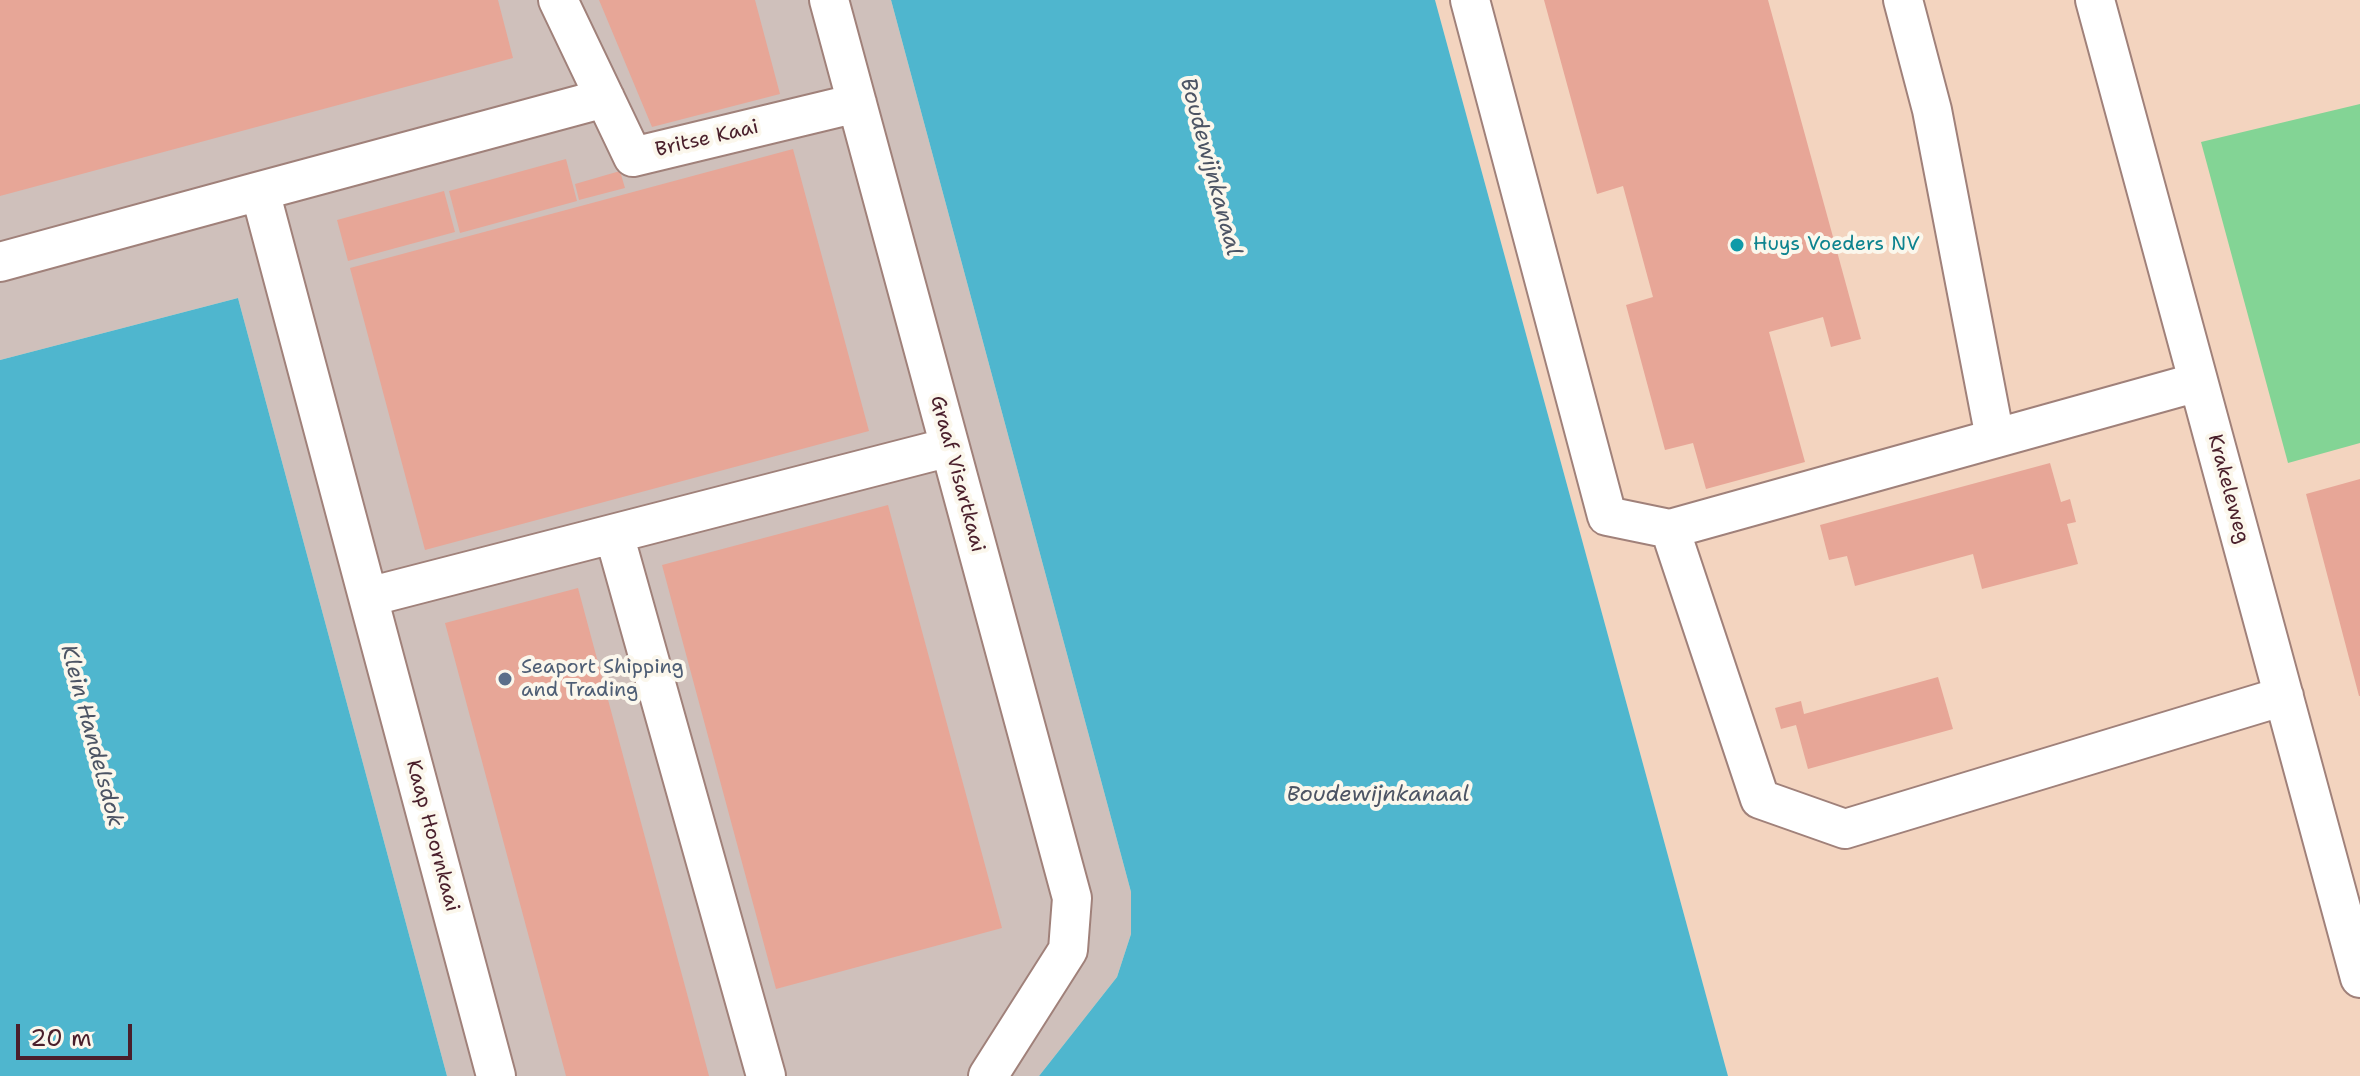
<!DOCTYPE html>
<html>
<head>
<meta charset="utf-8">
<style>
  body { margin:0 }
  #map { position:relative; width:2360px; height:1076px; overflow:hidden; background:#f6e3ca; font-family:"Shantell Sans",sans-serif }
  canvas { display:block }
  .scale { position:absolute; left:16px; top:1024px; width:116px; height:36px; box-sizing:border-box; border:4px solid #4a1f2b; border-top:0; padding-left:10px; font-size:24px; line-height:28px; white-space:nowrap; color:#4a1f2b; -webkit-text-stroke:6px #fbf7ec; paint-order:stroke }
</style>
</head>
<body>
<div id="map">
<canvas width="2360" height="1076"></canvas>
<div class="scale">20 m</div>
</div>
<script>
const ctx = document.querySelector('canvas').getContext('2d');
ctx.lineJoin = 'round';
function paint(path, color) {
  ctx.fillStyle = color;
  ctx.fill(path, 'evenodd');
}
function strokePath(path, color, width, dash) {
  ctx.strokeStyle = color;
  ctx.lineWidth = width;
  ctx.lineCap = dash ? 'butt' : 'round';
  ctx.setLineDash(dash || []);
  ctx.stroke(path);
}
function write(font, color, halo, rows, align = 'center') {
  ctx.font = font + ' "Shantell Sans",sans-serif';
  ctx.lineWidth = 8;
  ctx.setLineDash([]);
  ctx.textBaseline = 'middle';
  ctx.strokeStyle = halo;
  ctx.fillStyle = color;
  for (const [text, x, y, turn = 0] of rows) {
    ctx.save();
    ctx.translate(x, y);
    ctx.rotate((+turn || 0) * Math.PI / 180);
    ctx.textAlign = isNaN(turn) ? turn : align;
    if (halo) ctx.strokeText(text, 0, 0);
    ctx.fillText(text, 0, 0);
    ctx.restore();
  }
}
paint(new Path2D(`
  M1435 0H2360V1076H1728Z`), '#f3d4bf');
paint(new Path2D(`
  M0 0H891L1131 892V934L1117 977 1039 1076H447L238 298 0 360Z`), '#cfc0bb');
paint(new Path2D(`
  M2360 104V443L2288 463 2201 142Z`), '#83d495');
paint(new Path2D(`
  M891 0H1435L1728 1076H1039L1117 977 1131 934V892Z
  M238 298 447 1076H0V360Z`), '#4fb6ce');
paint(new Path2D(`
  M0 0H498L513 58 0 196Z
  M599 0H755L780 94 652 127Z
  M1544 0H1768L1861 339 1831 347 1823 317 1769 332 1805 462 1706 489 1693 443 1665 450 1626 305 1653 297 1623 186 1597 194Z
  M793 149 869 431 425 550 350 268Z
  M566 159 577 201 460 233 449 191Z
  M620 171 625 188 579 200 575 184Z
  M444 191 455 232 348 261 337 220Z
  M2050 463 2061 502 2070 499 2076 522 2067 524 2078 564 1982 589 1973 554 1855 586 1847 556 1829 560 1820 525Z
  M2360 479V696H2359L2306 494Z
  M888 505 1002 928 776 989 662 565Z
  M578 588 689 1001 709 1076H566L445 623Z
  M1938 677 1953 729 1808 769 1796 725 1781 729 1775 708 1801 701 1804 714Z`), '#e7a697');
const minor = new Path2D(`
  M558 0 633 157 857 103
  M829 0 1072 898 1068 950 988 1076
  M1470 0 1607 516 1670 529 1760 799 1845 829 2284 696
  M1903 0 1932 110 1995 438
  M2095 0 2360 978
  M605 98 260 191 368 597 950 447
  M0 262 260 191
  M1670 529 2198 382
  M614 534 766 1076
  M368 597 496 1076`);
strokePath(minor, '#a0817a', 42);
strokePath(minor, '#fff', 38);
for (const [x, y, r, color] of [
  [1737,245,8,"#0f9aa8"],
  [505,679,8,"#5c6f8a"]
]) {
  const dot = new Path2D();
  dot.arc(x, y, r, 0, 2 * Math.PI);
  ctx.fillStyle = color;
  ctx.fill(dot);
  strokePath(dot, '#fbf7ec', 3);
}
write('20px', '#4a1f2b', '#fbf7ec', [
  ["Britse Kaai",707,139,-13],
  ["Graaf Visartkaai",957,474,75],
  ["Krakeleweg",2228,489,75],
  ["Kaap Hoornkaai",432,836,75]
]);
write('20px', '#0d838f', '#fbf7ec', [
  ["Huys Voeders NV",1753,245]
], 'left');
write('20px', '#4e5e75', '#fbf7ec', [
  ["Seaport Shipping",521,668],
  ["and Trading",521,691]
], 'left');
write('italic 22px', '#4c5464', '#fbf7ec', [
  ["Boudewijnkanaal",1210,167,75],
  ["Klein Handelsdok",91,736,75],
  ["Boudewijnkanaal",1378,795]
]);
</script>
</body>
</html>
